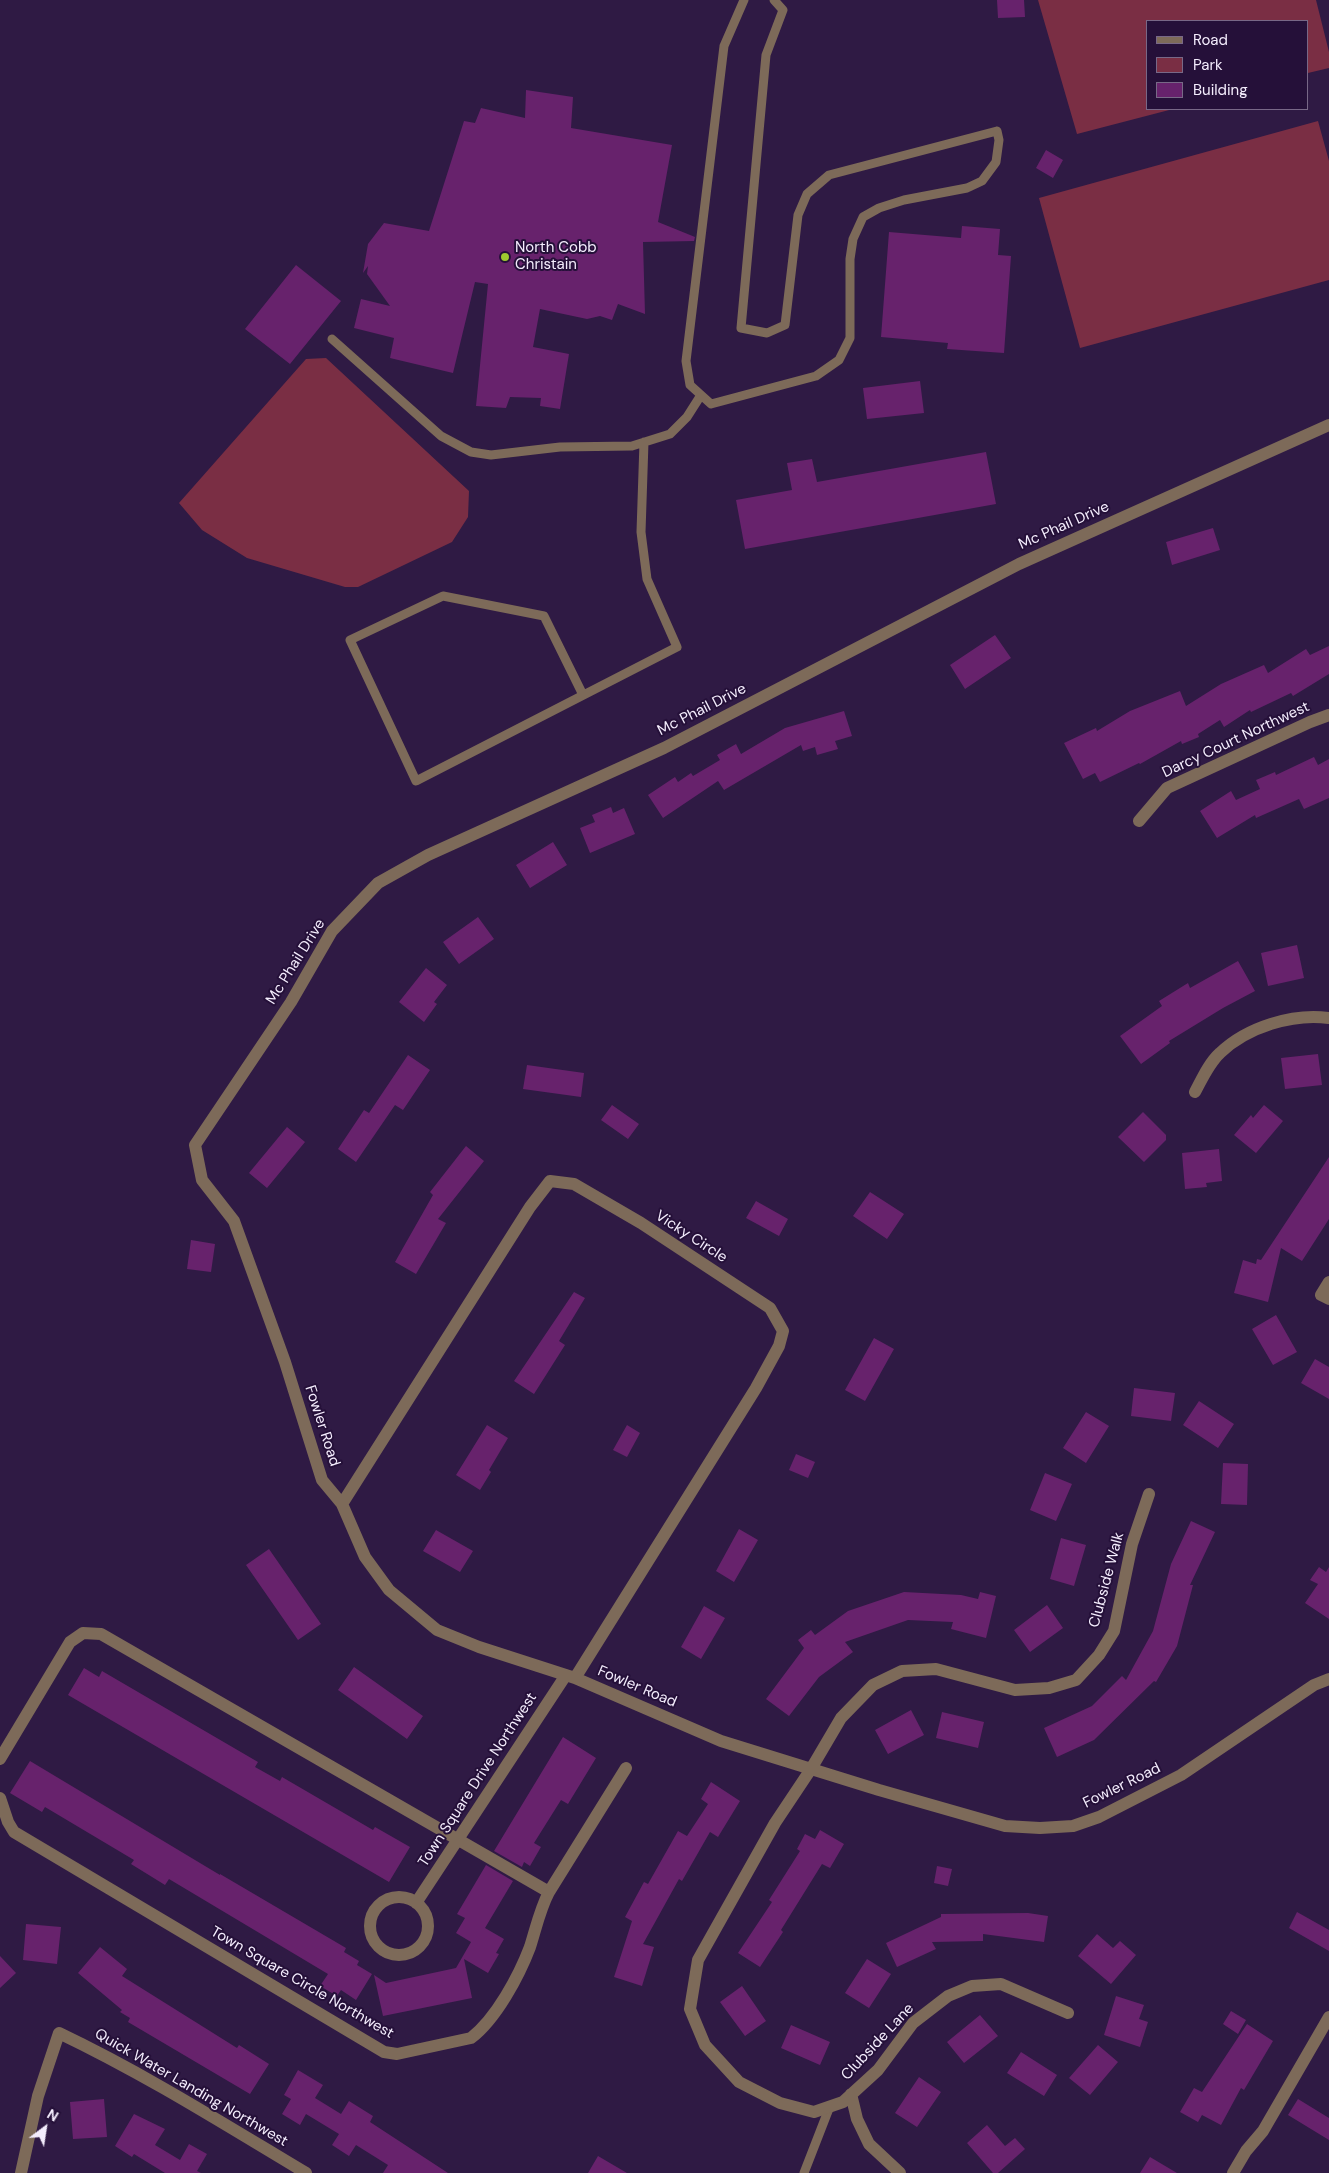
<!DOCTYPE html>
<html>
<head>
<meta charset="utf-8">
<style>
  body { margin:0 }
  #map { position:relative; width:1329px; height:2173px; overflow:hidden; background:#2f1a44; font-family:"DM Sans",sans-serif }
  canvas { display:block }
  .legend { position:absolute; left:1146px; top:20px; width:162px; height:90px; box-sizing:border-box; background:#251039; border:1px solid #786887; margin:0; padding:6px 9px; list-style:none; font-size:15px; color:#f4edfd }
  .legend li { display:flex; align-items:center; gap:10px; height:25px }
  .legend b { width:25px; border:1px solid #786887 }
  .north { position:absolute; left:20px; top:2103px; width:50px; height:50px; -webkit-text-stroke:4px #251039; paint-order:stroke; rotate:31deg; font-size:14px; font-weight:700; line-height:20px; text-align:center; color:#f4edfd }
  .north::after { content:''; display:block; margin:auto; width:18px; height:22px; background:#f4edfd; clip-path:polygon(50% 0,100% 100%,50% 72%,0 100%) }
</style>
</head>
<body>
<div id="map">
<canvas width="1329" height="2173"></canvas>
<ul class="legend">
<li><b style="height:6px;background:#7d6a59"></b>Road</li>
<li><b style="height:14px;background:#7a2e44"></b>Park</li>
<li><b style="height:14px;background:#67226c"></b>Building</li>
</ul>
<div class="north">N</div>
</div>
<script>
const ctx = document.querySelector('canvas').getContext('2d');
ctx.lineJoin = 'round';
function paint(path, color) {
  ctx.fillStyle = color;
  ctx.fill(path, 'evenodd');
}
function strokePath(path, color, width, dash) {
  ctx.strokeStyle = color;
  ctx.lineWidth = width;
  ctx.lineCap = dash ? 'butt' : 'round';
  ctx.setLineDash(dash || []);
  ctx.stroke(path);
}
function write(font, color, halo, rows, align = 'center') {
  ctx.font = font + ' "DM Sans",sans-serif';
  ctx.lineWidth = 4;
  ctx.setLineDash([]);
  ctx.textBaseline = 'middle';
  ctx.strokeStyle = halo;
  ctx.fillStyle = color;
  for (const [text, x, y, turn = 0] of rows) {
    ctx.save();
    ctx.translate(x, y);
    ctx.rotate((+turn || 0) * Math.PI / 180);
    ctx.textAlign = isNaN(turn) ? turn : align;
    if (halo) ctx.strokeText(text, 0, 0);
    ctx.fillText(text, 0, 0);
    ctx.restore();
  }
}
paint(new Path2D(`
  M1038 0H1316L1329 52V68L1308 73V21H1148V109H1173L1077 134Z
  M1318 121 1329 161V280L1080 348 1039 198Z
  M326 358 469 491 468 517 452 542 358 587H345L247 558 202 530 179 503 306 359Z`), '#7a2e44');
paint(new Path2D(`
  M997 0H1024L1025 17 998 18Z
  M526 90 573 97 571 128 672 145 658 222 695 237 694 241 643 242 645 314 618 304 612 320 600 316 587 319 540 309 533 347 569 354 560 409 540 406 541 398 510 397 506 408 476 406 488 284 475 282 453 373 390 358 394 338 354 328 361 299 390 306 367 274 368 266 363 273 368 244 384 223 429 231 464 121 475 123 481 108 525 118Z
  M1046 150 1063 160 1053 178 1036 168Z
  M962 226 1000 229 998 255 1011 256 1004 353 947 349 948 343 881 337 889 232 961 238Z
  M296 265 341 301 290 364 245 329Z
  M920 381 924 413 867 419 863 388Z
  M986 452 996 504 745 549 736 500 792 490 787 463 812 459 817 482Z
  M1213 528 1220 550 1172 565 1166 542Z
  M995 635 1011 658 965 689 950 665Z
  M1329 646V674L1293 696 1291 693 1251 712 1250 710 1224 727 1220 720 1198 734 1199 737 1182 744 1181 741 1140 764 1139 763 1100 782 1095 773 1083 779 1064 743 1096 728 1097 731 1130 711 1180 691 1186 706 1221 684 1264 665 1268 673 1306 649 1310 655Z
  M844 711 852 736 835 741 838 749 817 755 815 747 803 751 801 745 724 790 718 781 663 818 648 795 675 777 678 782 691 773 693 776 720 760 717 755 736 744 741 754 785 728Z
  M1314 757 1318 765 1329 759V798L1304 809 1299 799 1256 818 1255 815 1217 838 1200 811 1231 791 1236 800 1260 789 1256 780 1275 772 1276 775Z
  M611 807 613 813 624 808 635 834 590 853 580 828 595 822 592 815Z
  M553 842 567 865 530 888 516 865Z
  M478 917 494 939 459 964 443 942Z
  M1297 945 1304 978 1268 986 1261 953Z
  M1238 961 1255 991 1223 1008 1169 1041 1170 1043 1141 1064 1120 1036 1162 1006 1159 1001 1188 983 1190 988Z
  M426 968 447 985 434 1002 437 1004 424 1022 399 1002Z
  M1318 1054 1322 1085 1285 1089 1281 1058Z
  M408 1055 430 1070 403 1110 395 1105 356 1162 338 1149 364 1110 369 1113Z
  M527 1065 584 1073 581 1097 523 1089Z
  M612 1105 639 1124 628 1139 601 1120Z
  M1264 1105 1283 1121 1256 1153 1234 1135 1251 1115 1253 1118Z
  M1143 1112 1166 1135V1140L1144 1162 1118 1137Z
  M287 1127 305 1142 267 1188 249 1173Z
  M466 1146 484 1161 438 1219 446 1223 416 1274 395 1262 433 1195 430 1192Z
  M1219 1149 1222 1181 1206 1183 1207 1187 1185 1189 1182 1153Z
  M1329 1157V1219L1302 1261 1281 1248 1268 1302 1234 1293 1243 1260 1256 1264 1257 1259 1261 1260Z
  M870 1192 904 1214 887 1239 853 1216Z
  M756 1201 788 1219 779 1236 746 1218Z
  M191 1240 215 1244 211 1272 187 1269Z
  M574 1292 585 1298 559 1341 565 1345 534 1394 514 1381Z
  M1276 1315 1297 1352 1273 1365 1252 1329Z
  M874 1338 894 1349 865 1401 845 1390Z
  M1315 1359 1329 1367V1399L1301 1383Z
  M1134 1388 1175 1393 1171 1421 1131 1416Z
  M1199 1401 1234 1424 1218 1448 1183 1425Z
  M1086 1412 1109 1426 1086 1463 1063 1448Z
  M487 1425 508 1438 489 1470 491 1472 480 1490 456 1475Z
  M627 1425 640 1433 627 1457 613 1450Z
  M796 1454 815 1462 808 1478 789 1470Z
  M1223 1463 1248 1464 1247 1505 1221 1504Z
  M1045 1473 1072 1484 1056 1521 1030 1510Z
  M1191 1521 1215 1532 1190 1585H1193L1177 1646 1156 1682 1154 1681 1094 1740 1057 1757 1044 1728 1092 1706 1122 1676 1126 1680 1153 1631 1171 1564Z
  M739 1529 758 1540 734 1582 716 1571Z
  M436 1530 473 1551 460 1572 423 1551Z
  M1061 1538 1086 1545 1074 1586 1050 1579Z
  M269 1549 321 1624 298 1640 246 1565Z
  M1319 1567 1326 1572 1329 1567V1619L1305 1603 1318 1584 1310 1580Z
  M904 1592 961 1595 978 1599 980 1592 996 1596 986 1638 951 1629 953 1622 908 1620 845 1642 853 1652 819 1677 789 1716 766 1699 804 1648 798 1640 811 1630 815 1635 848 1611Z
  M1047 1605 1063 1628 1030 1652 1014 1630Z
  M704 1606 725 1618 701 1659 681 1647Z
  M354 1667 423 1716 407 1739 338 1690Z
  M84 1668 99 1677 102 1671 258 1762 255 1767 280 1781 282 1777 373 1830 375 1827 410 1847 389 1882 68 1695Z
  M911 1710 924 1735 888 1754 875 1730Z
  M942 1712 984 1722 978 1748 936 1738Z
  M563 1737 596 1758 568 1804 561 1800 534 1843 541 1847 530 1866 524 1862 522 1867 494 1851Z
  M30 1761 220 1875V1874L346 1948 344 1952 359 1961 357 1965 372 1974 356 2000 341 1990 337 1996 320 1986 328 1974 169 1879 165 1885 131 1864 134 1860 45 1807 42 1812 10 1793Z
  M711 1782 740 1801 718 1837 710 1832 682 1881 679 1879 643 1944 654 1947 642 1986 614 1977 632 1921 625 1917 644 1882 648 1884 678 1831 687 1836 708 1804 701 1799Z
  M820 1830 844 1844 830 1868 822 1864 781 1930 783 1932 760 1967 738 1953 772 1902 769 1900 800 1851 797 1849 805 1834 815 1839Z
  M486 1865 513 1881 485 1928 504 1939 496 1953 499 1954 488 1973 464 1959 472 1998 383 2016 374 1975 386 1983 456 1968 471 1942 456 1933 465 1918 457 1914Z
  M937 1866 952 1869 948 1886 934 1883Z
  M1297 1912 1329 1930V1951L1289 1928Z
  M1028 1913 1048 1916 1044 1942 983 1934V1941L932 1942 936 1949 897 1967 886 1943 941 1917V1914Z
  M26 1924 61 1927 57 1964 23 1960Z
  M1097 1934 1113 1948 1120 1941 1136 1955 1111 1984 1078 1956Z
  M100 1947 127 1969 122 1976 237 2048 239 2045 269 2064 250 2094 128 2022 130 2018 120 2012 122 2010 78 1973Z
  M0 1956 16 1973 0 1988Z
  M867 1959 891 1974 869 2008 845 1993Z
  M742 1986 766 2021 745 2036 720 2002Z
  M1116 1996 1144 2005 1139 2019 1148 2022 1140 2047 1104 2035Z
  M1231 2011 1246 2020 1238 2034 1223 2024Z
  M980 2015 998 2036 964 2063 947 2042Z
  M1247 2024 1273 2041 1244 2090 1241 2088 1221 2125 1202 2115 1198 2122 1180 2112 1194 2088 1202 2092Z
  M791 2025 830 2042 820 2065 781 2048Z
  M1098 2045 1118 2062 1090 2095 1069 2078Z
  M1021 2052 1057 2075 1044 2096 1007 2073Z
  M298 2070 323 2085 315 2098 341 2114 349 2101 373 2116 370 2122 448 2173H383L388 2165 356 2145 349 2156 332 2145 339 2134 306 2114 300 2125 282 2114 291 2099 284 2095Z
  M919 2077 941 2092 917 2127 895 2113Z
  M104 2099 107 2137 73 2139 70 2102Z
  M1298 2099 1329 2118V2140L1288 2115Z
  M134 2114 165 2129 155 2145 180 2160 189 2144 207 2154 197 2171 201 2173H165L134 2154 132 2157 115 2146Z
  M987 2125 1005 2146 1015 2138 1025 2149 998 2173H993L967 2143Z
  M598 2156 627 2173H588Z
  M1150 2157 1177 2173H1140Z`), '#67226c');
strokePath(new Path2D(`
  M744 0 724 46 686 361 690 385 711 404 816 376 839 360 850 338V259L853 239 863 217 879 208 904 200 967 188 982 181 996 162 999 140 997 131 829 175 807 194 798 215 785 325 767 333 741 328 766 55 783 10 774 0
  M332 339 441 436 471 452 491 455 560 447 632 446 670 434 687 417 701 395
  M583 695 544 616 443 596 350 640 416 781 677 647 647 579 641 532 644 442
  M804 2173 830 2106`), '#7d6a59', 9);
strokePath(new Path2D(`
  M1329 425 1019 564 664 748 428 855 378 883 332 931 291 1002 195 1145 202 1180 234 1221 285 1362 322 1480 342 1504 365 1557 389 1590 437 1630 479 1647 575 1678 721 1741 879 1790 1005 1826 1040 1828 1073 1826 1099 1817 1181 1775 1314 1685 1329 1679
  M1139 821 1167 788 1310 722 1329 715
  M1195 1092C1202 1079 1209 1063 1220 1053 1247 1027 1293 1013 1329 1018
  M1329 1282 1321 1295 1329 1299
  M342 1504 530 1207 550 1181 574 1184 641 1223 770 1308 783 1331 779 1346 756 1388 575 1678
  M0 1759 70 1642 83 1633 101 1634 549 1892
  M0 1798 8 1822 14 1832 384 2052 397 2054 471 2038C496 2019 519 1976 530 1947 536 1928 540 1909 549 1892L626 1768
  M370 1926a29 29 0 1 1 58 0a29 29 0 1 1-58 0Z
  M416 1903 566 1675
  M1068 2013 1001 1984 972 1986 948 1996 913 2023 878 2070 843 2102 814 2112 780 2103 739 2082 705 2045 690 2009 698 1960 775 1823 811 1769 841 1718 873 1685 902 1671 936 1669 1015 1690 1049 1688 1076 1680 1099 1655 1114 1631 1132 1544 1149 1494
  M851 2094 857 2119 869 2144 900 2173
  M21 2173 38 2096 59 2033C145 2074 224 2124 306 2173
  M1233 2173 1246 2151 1263 2131 1329 2017`), '#7d6a59', 12);
for (const [x, y, r, color] of [
  [505,257,5,"#9eca2f"]
]) {
  const dot = new Path2D();
  dot.arc(x, y, r, 0, 2 * Math.PI);
  ctx.fillStyle = color;
  ctx.fill(dot);
  strokePath(dot, '#251039', 2);
}
write('15px', '#f4edfd', '#251039', [
  ["North Cobb",515,248],
  ["Christain",515,265]
], 'left');
write('15px', '#f4edfd', '#251039', [
  ["Mc Phail Drive",1064,526,-24],
  ["Mc Phail Drive",702,710,-27],
  ["Darcy Court Northwest",1236,740,-25],
  ["Mc Phail Drive",296,962,-58],
  ["Vicky Circle",691,1237,33],
  ["Fowler Road",322,1426,72],
  ["Clubside Walk",1107,1580,-75],
  ["Fowler Road",637,1687,23],
  ["Town Square Drive Northwest",478,1780,-57],
  ["Fowler Road",1122,1786,-26],
  ["Town Square Circle Northwest",302,1983,30],
  ["Clubside Lane",878,2042,-47],
  ["Quick Water Landing Northwest",191,2088,30]
]);
</script>
</body>
</html>
